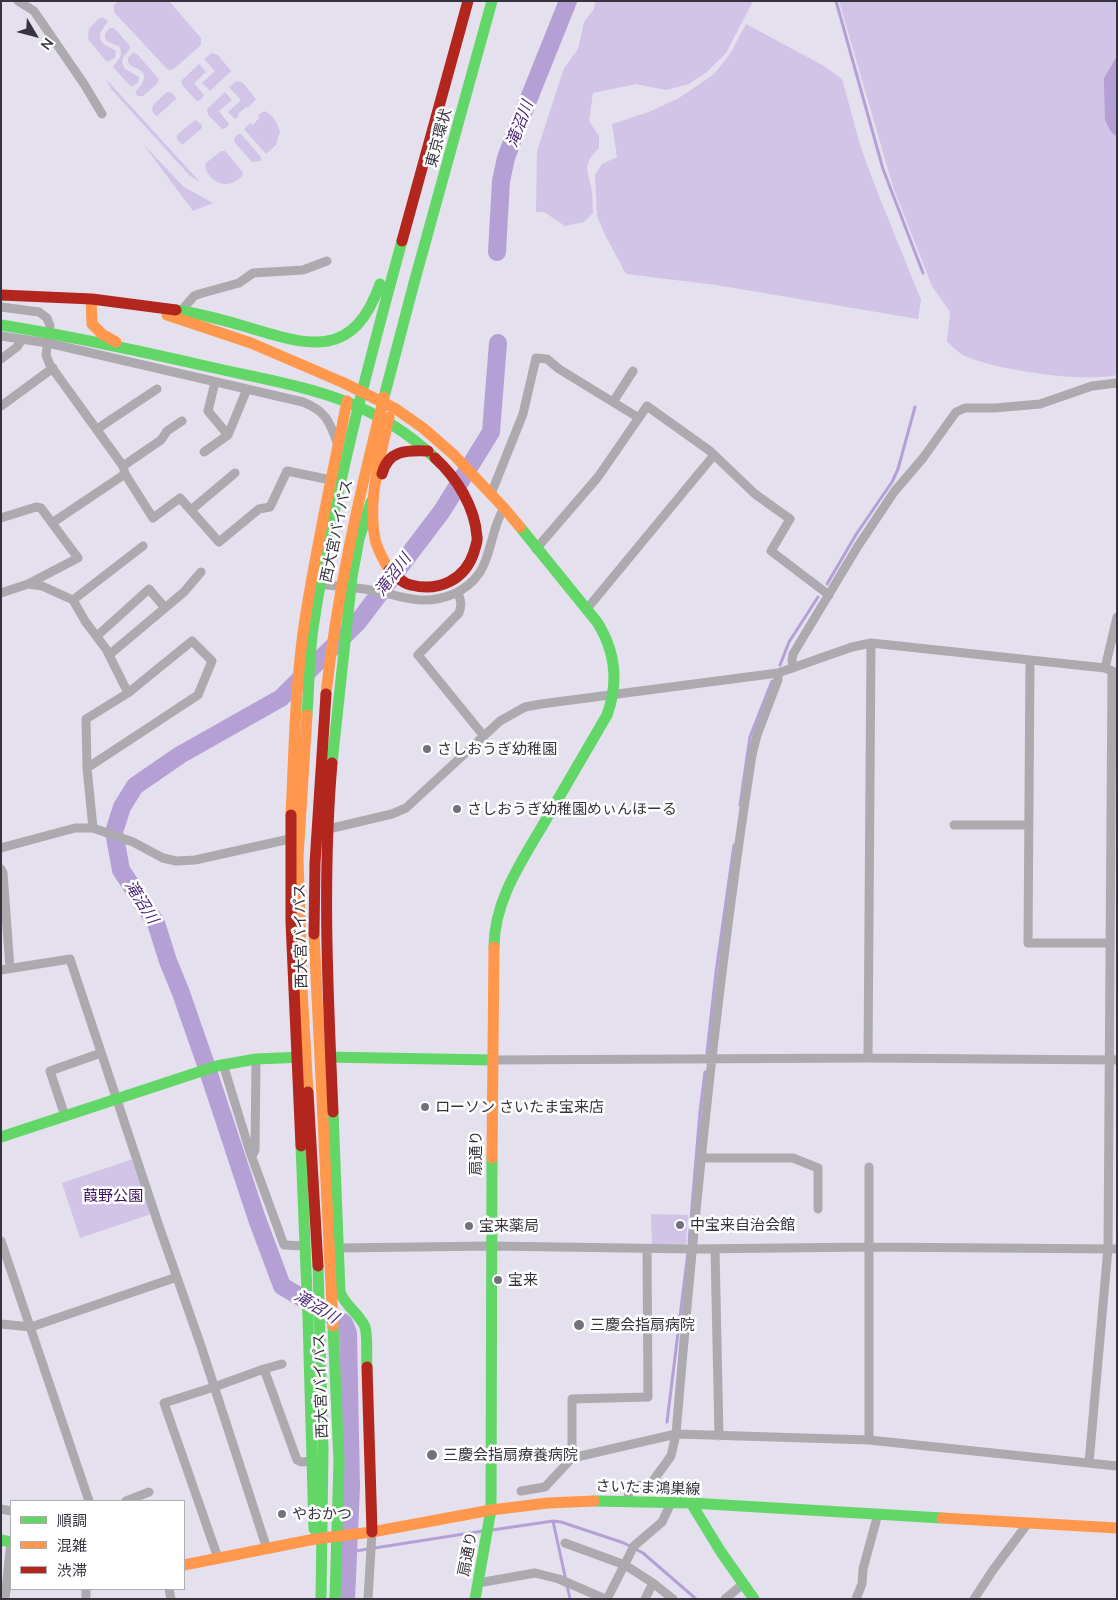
<!DOCTYPE html>
<html>
<head>
<meta charset="utf-8">
<style>
  body { margin:0 }
  #map { position:relative; width:1118px; height:1600px; overflow:hidden; background:#e5e0ee; font-family:Mulish,"Noto Sans JP",sans-serif }
  canvas { display:block }
  .frame { position:absolute; inset:0; border:2px solid #37333e; pointer-events:none }
  .legend { position:absolute; left:10px; top:1500px; width:175px; height:90px; box-sizing:border-box; background:#fff; border:1px solid #afadb2; margin:0; padding:6px 9px; list-style:none; font-size:15px; color:#37333e }
  .legend li { display:flex; align-items:center; gap:10px; height:25px }
  .legend b { width:25px; border:1px solid #afadb2 }
  .north { position:absolute; left:10px; top:10px; width:50px; height:50px; -webkit-text-stroke:4px #fff; paint-order:stroke; rotate:127deg; font-size:14px; font-weight:700; line-height:20px; text-align:center; color:#37333e }
  .north::after { content:''; display:block; margin:auto; width:18px; height:22px; background:#37333e; clip-path:polygon(50% 0,100% 100%,50% 72%,0 100%) }
</style>
</head>
<body>
<div id="map">
<canvas width="1118" height="1600"></canvas>
<div class="frame"></div>
<ul class="legend">
<li><b style="height:6px;background:#63d668"></b>順調</li>
<li><b style="height:6px;background:#ff974d"></b>混雑</li>
<li><b style="height:6px;background:#b3261e"></b>渋滞</li>
</ul>
<div class="north">N</div>
</div>
<script>
const ctx = document.querySelector('canvas').getContext('2d');
ctx.lineJoin = 'round';
function paint(path, color) {
  ctx.fillStyle = color;
  ctx.fill(path, 'evenodd');
}
function strokePath(path, color, width, dash) {
  ctx.strokeStyle = color;
  ctx.lineWidth = width;
  ctx.lineCap = dash ? 'butt' : 'round';
  ctx.setLineDash(dash || []);
  ctx.stroke(path);
}
function write(font, color, halo, rows, align = 'center') {
  ctx.font = font + ' Mulish,"Noto Sans JP",sans-serif';
  ctx.lineWidth = 5;
  ctx.setLineDash([]);
  ctx.textBaseline = 'middle';
  ctx.strokeStyle = halo;
  ctx.fillStyle = color;
  for (const [text, x, y, turn = 0] of rows) {
    ctx.save();
    ctx.translate(x, y);
    ctx.rotate((+turn || 0) * Math.PI / 180);
    ctx.textAlign = isNaN(turn) ? turn : align;
    if (halo) ctx.strokeText(text, 0, 0);
    ctx.fillText(text, 0, 0);
    ctx.restore();
  }
}
paint(new Path2D(`
  M118 1H169L201 38V45L175 68 170 70 167 69 114 12V5Z
  M595 1H753L726 53 707 72 689 84 666 90 636 84 593 93 589 121 599 136V148C580 167 589 170 592 192 593 199 592 206 593 213L584 222 565 226 544 212H536L537 151 564 68 578 49 584 22 594 9Z
  M839 1H1117V375C1085 383 996 370 965 356 959 354 953 346 947 342L950 312 932 286 893 187Z
  M99 18H104L108 21 100 33C99 46 108 45 116 51L115 58 107 62 88 39 89 29Z
  M746 24 824 66 842 79 861 148 875 186 921 300 918 319 716 285 626 274 605 235 597 216 595 175 602 164 617 157 612 124 649 112 679 98 714 74 730 54Z
  M110 28H114L130 46C129 56 117 55 125 69L139 77 138 83 131 87 113 67C118 60 124 56 119 46L108 42 105 38V33Z
  M133 53 137 54 159 79 157 84 143 96H138L135 93C140 86 151 75 138 69 133 66 131 68 128 62V58Z
  M212 53 218 55 231 71 210 91 202 83 215 71 204 59Z
  M199 64 206 72 194 83 204 95 201 100 197 101 183 86 181 81Z
  M106 79 200 182 190 176 111 89Z
  M237 81 243 83 256 99 248 108 246 107 238 114 239 116 235 119 228 112 241 100 229 87Z
  M167 92 172 93 176 98V99L157 116 154 114 152 110 153 105Z
  M225 92 232 100 219 111 229 124 226 128 222 129 208 115 207 109Z
  M264 111C273 114 277 123 280 131L276 145 266 154 244 129 250 123 253 125 259 118 258 115Z
  M195 120 202 125V128L182 145 177 139V135Z
  M238 134H241L261 157V161L252 162 235 143 234 138Z
  M143 144 184 187 213 203 193 211Z
  M221 151H225L227 153 243 173V175C230 190 212 186 205 167L206 163Z
  M133 1159 151 1214 80 1238 62 1183Z
  M651 1214 688 1215 686 1244H652Z`), '#d1c4e7');
paint(new Path2D(`
  M1117 56V137L1111 132 1105 120 1104 88V78Z`), '#b5a0d5');
strokePath(new Path2D(`
  M836 1 883 169 923 273
  M827 584 857 533 892 482 898 469 915 407
  M780 665 789 642 818 597
  M740 805 750 737 772 681
  M707 1053 716 972 734 845
  M689 1242 700 1112 705 1072
  M667 1422 688 1252
  M553 1521 561 1522 624 1543 643 1553 696 1599
  M492 1530 553 1521 570 1599
  M349 1552 483 1531`), '#b5a0d5', 3);
strokePath(new Path2D(`
  M497 252 501 181 506 158 517 128 568 1
  M346 1599 351 1487 348 1333 344 1323 282 1286 257 1219 205 1062 181 993 168 961 156 923 121 870 114 832 122 807 135 786 180 755 281 698 358 622 442 511 491 432 498 343`), '#b5a0d5', 18);
strokePath(new Path2D(`
  M18 1 34 11 84 84 102 114
  M1 307 39 312 47 318 50 326 46 355 50 365 123 466 125 474 52 523 78 558 28 584
  M181 311 194 296 199 294 239 283 253 273 303 270 327 261
  M1 336 48 343 303 402C326 411 330 422 338 445
  M1 359 17 347 22 339
  M215 382 208 411 228 435
  M613 402 633 371
  M1 406 53 368
  M97 429 157 389
  M204 452 228 435 247 389
  M123 466 161 440 167 431 182 421
  M125 474 153 518 180 498 219 542 259 509 270 507 287 471 331 480
  M491 494 523 414 536 358 547 359 559 369 639 418
  M191 510 235 473
  M1 518 36 507 41 508 52 523
  M536 549 598 477 647 406 710 451 755 494 790 519 771 551 829 595
  M317 584C335 586 353 587 371 590 386 593 405 599 420 600 443 601 467 592 480 572 492 553 491 529 504 508
  M1 593 28 584 42 586 73 600 85 621 106 649 128 693 86 719 87 768 93 828
  M458 593C461 600 462 605 459 613L418 655 483 735
  M73 600 143 546
  M586 610 714 455
  M97 636 149 589 165 608
  M109 655 184 592 201 572
  M1030 660 1028 943H1110
  M793 668 792 660 793 654 858 546 894 492 923 458 956 412 965 408H995L1040 404 1092 386 1117 383
  M1105 668 1117 617
  M87 768 198 695 212 661 192 641 128 693
  M954 825H1029
  M324 830 392 814 406 808 500 721 525 707 541 704 778 673 852 647 871 643 1105 668 1117 673
  M1 848 75 828H93L133 842 163 858 176 861 195 860 294 838
  M1 869 3 873 10 968
  M1 970 70 959 160 1229 201 1346 267 1549
  M868 1058 871 643
  M492 1060 868 1058 1117 1060
  M223 1064 250 1152 284 1245 304 1246
  M65 1116 50 1071 101 1053
  M252 1156 255 1150 256 1059
  M701 1158H793L818 1168V1209
  M1 1241 89 1501
  M339 1248 491 1246 692 1249 870 1247 1117 1249
  M715 1249 719 1436
  M1 1324 31 1327 177 1277
  M264 1369 297 1460 301 1462 313 1461
  M869 1440V1167
  M572 1458V1399L648 1397 647 1249
  M1089 1463 1108 1248 1112 671
  M521 1491 545 1487 572 1458 676 1434 869 1440 1117 1466
  M126 1501 149 1492
  M628 1501 629 1486 650 1485 671 1456 676 1434C695 1207 717 981 752 755L757 735 778 680V673
  M1 1509 11 1511
  M565 1543 625 1565 653 1583 673 1599
  M218 1558 164 1403 214 1387 264 1369 282 1364
  M478 1583 535 1573 559 1579 605 1599
  M86 1589V1599
  M169 1589 171 1599
  M5 1599 11 1542
  M368 1599 372 1532
  M607 1599 634 1546 662 1522 671 1503
  M645 1599 653 1583
  M725 1599 743 1584
  M856 1599 862 1584 863 1569 878 1514
  M974 1599 993 1570 1028 1523`), '#acaaaf', 9);
strokePath(new Path2D(`
  M176 310C200 314 224 320 247 327 310 346 353 360 380 284
  M1 325C71 336 140 351 210 367 297 387 366 393 435 458
  M384 397 414 283 492 1
  M307 715C309 687 309 657 313 628 333 497 367 369 402 241
  M332 763 352 577 359 539 371 502
  M494 947C494 899 524 858 547 818 567 784 587 749 607 715 619 682 616 652 597 622L520 527
  M324 1057 492 1060
  M333 1112 340 1292C345 1306 359 1313 365 1327 368 1336 366 1357 367 1367
  M1 1137 217 1066 256 1059 304 1057
  M301 1146 308 1318 314 1529
  M318 1266 323 1450 321 1599
  M333 1326 339 1461 335 1599
  M594 1501 691 1503 942 1518
  M691 1503 721 1552 754 1599
  M1 1540 11 1542
  M475 1599 491 1510 492 1158`), '#63d668', 11);
strokePath(new Path2D(`
  M91 300 92 324 102 334 116 342
  M167 315 251 343 344 383 396 409 423 428 454 455 504 508 520 527
  M389 570C384 561 377 549 375 539 367 499 381 456 389 417
  M326 694C337 593 359 495 384 397
  M307 715 298 857 302 990 308 1092
  M291 815C294 755 295 693 303 633 314 555 332 478 347 401
  M314 934 333 1326
  M492 1158 494 947
  M942 1518 1117 1528
  M184 1565 315 1539 372 1532 491 1510 548 1503 594 1501`), '#ff974d', 11);
strokePath(new Path2D(`
  M402 241 468 1
  M1 295 92 299 176 310
  M382 474C388 450 407 450 428 451
  M389 570C395 575 403 584 411 585 439 592 465 580 474 552 475 547 478 542 477 537 475 507 457 478 435 458
  M332 763C322 879 328 995 333 1112
  M291 815V922L301 1146
  M314 934 315 863 326 694
  M308 1092 318 1266
  M367 1367 372 1532`), '#b3261e', 11);
for (const [x, y, r, color] of [
  [427,749,5,"#74707c"],
  [457,809,5,"#74707c"],
  [425,1107,5,"#74707c"],
  [680,1225,5,"#74707c"],
  [469,1226,5,"#74707c"],
  [498,1280,5,"#74707c"],
  [579,1325,6,"#74707c"],
  [432,1455,6,"#74707c"],
  [282,1514,5,"#74707c"]
]) {
  const dot = new Path2D();
  dot.arc(x, y, r, 0, 2 * Math.PI);
  ctx.fillStyle = color;
  ctx.fill(dot);
  strokePath(dot, '#fff', 2);
}
write('15px', '#37333e', '#fff', [
  ["東京環状",439,138,-75],
  ["西大宮バイパス",337,531,-78],
  ["西大宮バイパス",301,936,-91],
  ["扇通り",476,1153,-90],
  ["西大宮バイパス",321,1386,-92],
  ["さいたま鴻巣線",648,1488,2],
  ["扇通り",468,1554,-79]
]);
write('15px', '#37333e', '#fff', [
  ["さしおうぎ幼稚園",437,749],
  ["さしおうぎ幼稚園めぃんほーる",467,809],
  ["ローソン さいたま宝来店",435,1107],
  ["中宝来自治会館",690,1225],
  ["宝来薬局",479,1226],
  ["宝来",508,1280],
  ["三慶会指扇病院",590,1325],
  ["三慶会指扇療養病院",443,1455],
  ["やおかつ",292,1514]
], 'left');
write('15px', '#380d60', '#fff', [
  ["葭野公園",113,1196]
]);
write('italic 16px', '#4e2879', '#fff', [
  ["滝沼川",520,124,-69],
  ["滝沼川",393,575,-53],
  ["滝沼川",141,902,58],
  ["滝沼川",316,1307,31]
]);
</script>
</body>
</html>
